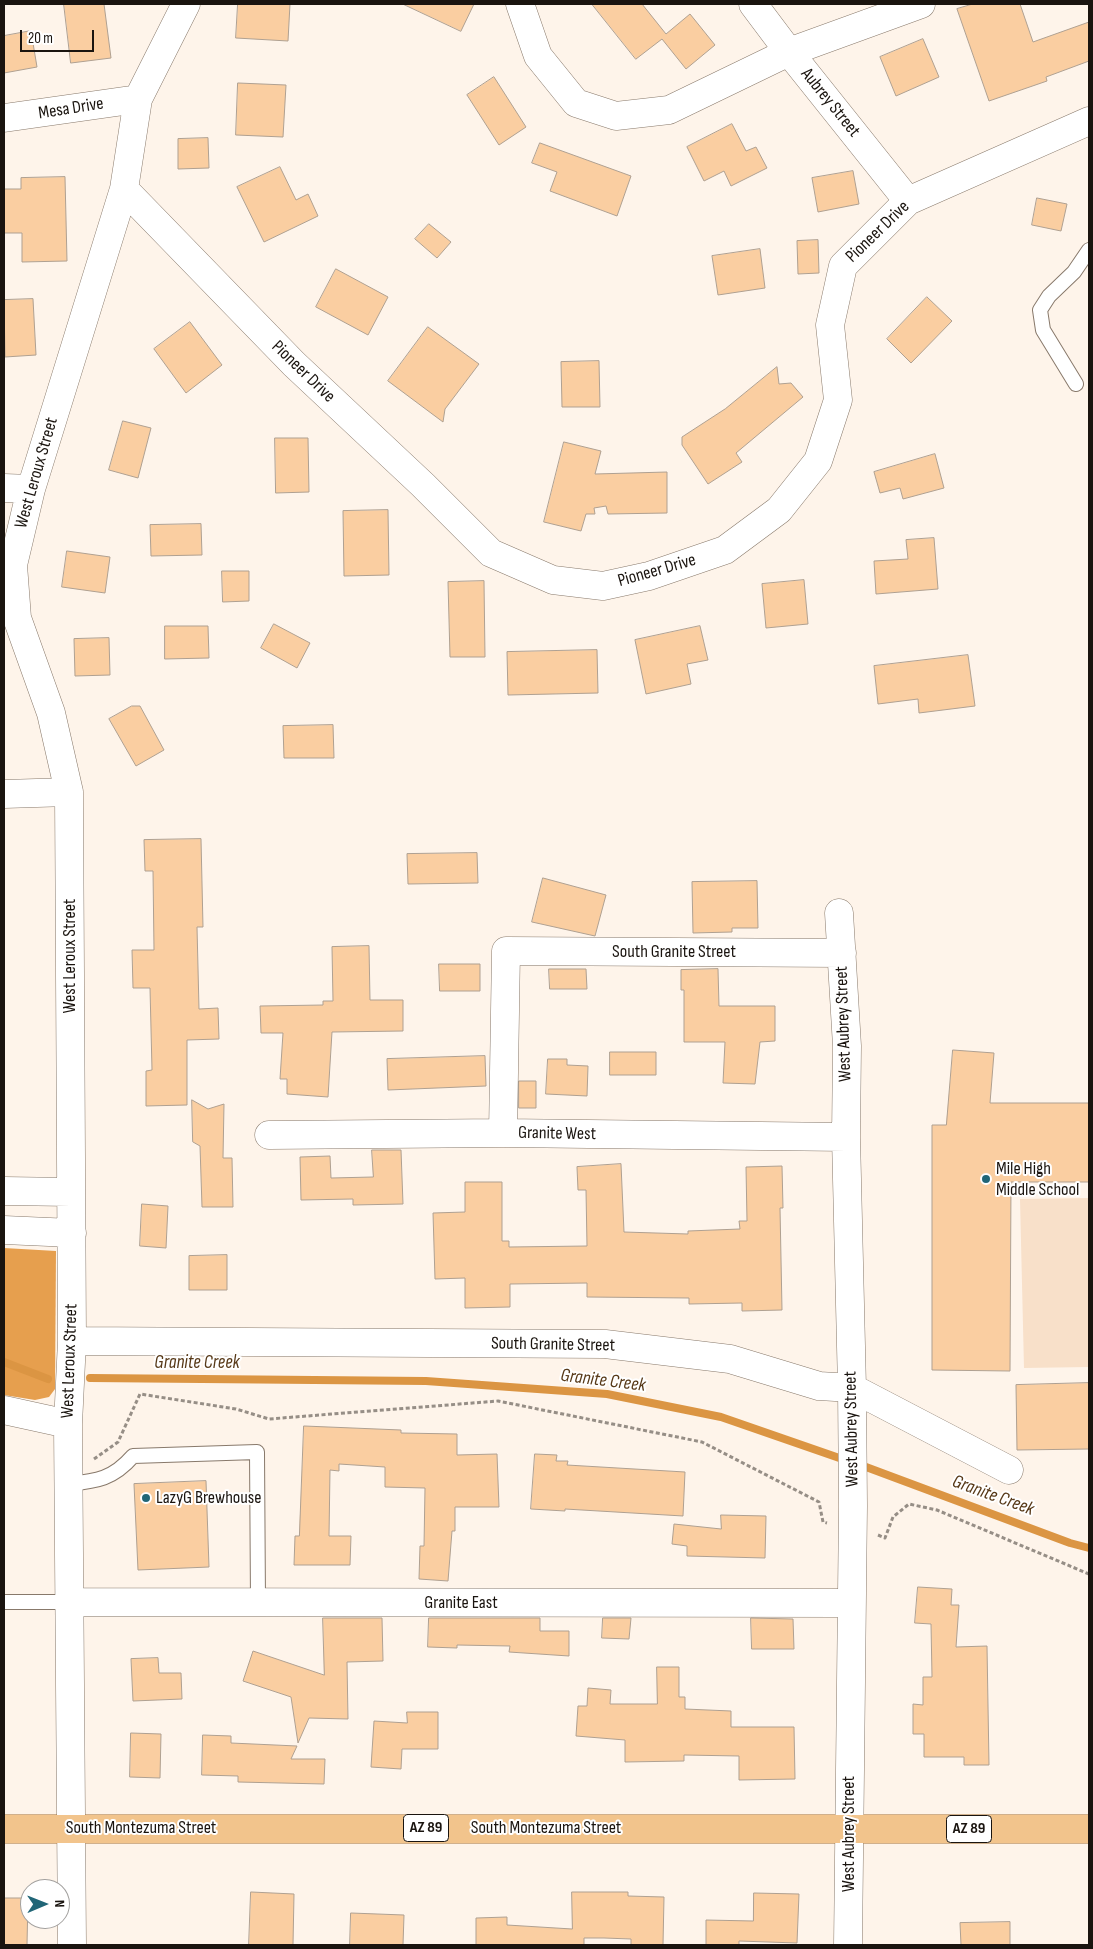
<!DOCTYPE html>
<html>
<head>
<meta charset="utf-8">
<style>
  body { margin:0 }
  #map { position:relative; width:1093px; height:1949px; overflow:hidden; background:#fef4ea; font-family:"Sofia Sans Condensed",sans-serif }
  canvas { display:block }
  .frame { position:absolute; inset:0; border:5px solid #1a140f; pointer-events:none }
  .north { position:absolute; left:20px; top:1879px; width:50px; height:50px; box-sizing:border-box; background:#fff; border:1px solid #a3a19f; border-radius:50%; rotate:89deg; font-size:14px; font-weight:700; line-height:20px; text-align:center; color:#1a140f }
  .north::after { content:''; display:block; margin:auto; width:18px; height:22px; background:#216677; clip-path:polygon(50% 0,100% 100%,50% 72%,0 100%) }
  .scale { position:absolute; left:20px; top:30px; width:74px; height:22px; box-sizing:border-box; border:2px solid #1a140f; border-top:0; padding-left:6px; font-size:15px; line-height:18px; white-space:nowrap; color:#1a140f; -webkit-text-stroke:4px #fff; paint-order:stroke }
</style>
</head>
<body>
<div id="map">
<canvas width="1093" height="1949"></canvas>
<div class="frame"></div>
<div class="north">N</div>
<div class="scale">20 m</div>
</div>
<script>
const ctx = document.querySelector('canvas').getContext('2d');
ctx.lineJoin = 'round';
function paint(path, color) {
  ctx.fillStyle = color;
  ctx.fill(path, 'evenodd');
}
function strokePath(path, color, width, dash) {
  ctx.strokeStyle = color;
  ctx.lineWidth = width;
  ctx.lineCap = dash ? 'butt' : 'round';
  ctx.setLineDash(dash || []);
  ctx.stroke(path);
}
function write(font, color, halo, rows, align = 'center') {
  ctx.font = font + ' "Sofia Sans Condensed",sans-serif';
  ctx.lineWidth = 4;
  ctx.setLineDash([]);
  ctx.textBaseline = 'middle';
  ctx.strokeStyle = halo;
  ctx.fillStyle = color;
  for (const [text, x, y, turn = 0] of rows) {
    ctx.save();
    ctx.translate(x, y);
    ctx.rotate((+turn || 0) * Math.PI / 180);
    ctx.textAlign = isNaN(turn) ? turn : align;
    if (halo) ctx.strokeText(text, 0, 0);
    ctx.fillText(text, 0, 0);
    ctx.restore();
  }
}
paint(new Path2D(`
  M1089 1198V1367L1024 1368 1020 1199Z`), '#f8e0c9');
paint(new Path2D(`
  M4 1248 56 1251 55 1389 49 1397 35 1400 4 1395Z`), '#e69f4e');
strokePath(new Path2D(`
  M4 1362 48 1379
  M90 1378 426 1381 607 1394 721 1417 848 1461
  M858 1464 1070 1543 1089 1548`), '#db9543', 8);
const building = new Path2D(`
  M64 4H104L111 58 71 63Z
  M238 4H290L288 41 236 38Z
  M403 4H474L461 31Z
  M592 4H642L666 34 690 14 715 45 686 69 662 39 636 59Z
  M973 4H1020L1033 42 1089 22V61L1046 77 1047 81 989 101 957 9Z
  M31 31 37 67 4 73V36Z
  M923 39 939 77 896 96 880 57Z
  M494 77 526 127 499 145 467 95Z
  M238 83 286 85 283 137 236 135Z
  M732 124 746 151 756 147 767 168 731 186 724 171 704 181 687 147Z
  M208 138 209 168 178 169V139Z
  M540 143 631 176 617 216 550 191 557 172 532 163Z
  M280 167 296 200 308 194 318 216 264 242 237 187Z
  M853 171 859 204 818 212 812 178Z
  M65 177 67 261 22 262V233H4V189H21V178Z
  M1037 198 1067 204 1061 231 1032 225Z
  M429 224 451 242 437 258 415 239Z
  M818 240 819 273 798 274 797 241Z
  M760 249 765 288 718 295 712 256Z
  M336 269 388 297 368 335 316 307Z
  M927 297 952 321 911 363 887 339Z
  M33 299 36 355 5 357 4 300Z
  M190 322 222 365 186 393 154 349Z
  M428 327 479 364 445 409 443 422 388 381Z
  M599 361 600 407H562L561 362Z
  M777 367 779 384 791 383 803 397 736 453 742 462 708 484 682 445V437L725 409Z
  M123 421 151 428 138 478 109 470Z
  M275 438H308L309 492 276 493Z
  M564 442 601 451 595 474 667 472V513L608 514 606 506 594 508 595 514H586L581 531 544 522Z
  M935 454 944 488 903 499 900 488 880 493 874 472Z
  M388 510 389 575 344 576 343 511Z
  M201 524 202 555 151 556 150 525Z
  M934 538 938 589 876 594 874 561 908 559 906 540Z
  M67 551 110 557 105 593 62 587Z
  M222 571H249V601L223 602Z
  M804 580 808 624 766 628 762 584Z
  M484 581 485 657H450L448 582Z
  M274 624 310 643 297 668 261 648Z
  M165 626H208L209 658 165 659Z
  M700 626 708 660 687 664 691 684 646 694 635 640Z
  M109 638 110 675 75 676 74 639Z
  M597 650 598 693 508 695 507 652Z
  M968 655 975 706 919 713 918 699 878 704 874 666Z
  M132 706H140L164 750 136 766 109 719Z
  M333 725 334 758H284L283 726Z
  M201 839 203 927H197L199 1009 218 1008 219 1039 187 1040V1105L146 1106V1071L152 1070 150 988H133L132 950H154L153 871H145L144 840Z
  M477 853 478 883 408 884 407 854Z
  M543 878 606 895 595 936 532 922Z
  M757 881 758 928H732V932L693 933 692 882Z
  M369 946 370 1000H403V1031L332 1032 328 1097 287 1094V1079H280L283 1033H261L260 1006 323 1005V1001H333L332 947Z
  M439 964H480V991H440Z
  M549 969H586L587 989H550Z
  M718 969 719 1006H775V1041L760 1042 755 1084 723 1083 725 1042H684V990H681V970Z
  M953 1050 994 1053 990 1103H1089V1182H1011L1010 1371 932 1370V1125H946Z
  M610 1052H656V1075H610Z
  M485 1056 486 1086 388 1090 387 1059Z
  M548 1059H567V1065L588 1066 587 1096 546 1094Z
  M519 1081H536V1108H519Z
  M192 1100 208 1109 224 1104 223 1158H232L233 1207H202L200 1146 193 1142Z
  M372 1150H401L403 1204 353 1205V1199L301 1200 300 1157 330 1156 331 1178 373 1177Z
  M621 1164 624 1232 688 1234V1231L740 1229 739 1221H747L746 1167 782 1166 783 1208H780L782 1310 742 1311V1303L689 1304V1298L587 1297V1283L510 1284V1307L465 1308V1278L435 1279 433 1213 465 1212V1182H502V1241H509V1247L587 1246 586 1190H578L577 1167Z
  M142 1204 168 1206 166 1248 140 1246Z
  M227 1255V1290H189V1256Z
  M1089 1383V1449L1017 1450 1016 1385Z
  M304 1426 401 1430V1433L457 1434V1455L497 1454 499 1507H455V1531H452L448 1581 419 1579 420 1546H424L425 1488 385 1487V1467L339 1464V1471L330 1470 329 1536H351L350 1565H294L295 1536H299Z
  M535 1454 557 1455 556 1461H568L567 1465 685 1472 683 1516 565 1509V1511L531 1509Z
  M206 1481 209 1567 138 1570 134 1484Z
  M721 1515 766 1516 765 1558 687 1556V1546L672 1544 674 1524 721 1529Z
  M918 1587 952 1589 951 1605H959L956 1647 987 1646 989 1765H964V1757H924V1734H913V1704L923 1705V1677H932L931 1624 915 1623Z
  M323 1618H382L383 1661 347 1662 348 1719 309 1718 298 1743 291 1697 243 1681 253 1651 324 1675Z
  M429 1618H540V1631H569V1656L509 1652 510 1646 457 1645V1648L428 1647Z
  M603 1618H631L629 1639 602 1638Z
  M751 1618 793 1619 794 1649H752Z
  M158 1658 159 1673H181L182 1699 133 1701 131 1659Z
  M657 1667H679V1697H685V1709L731 1711V1727H794L795 1779 739 1780V1756L684 1755V1761L625 1762V1740L576 1736 578 1706H587L588 1688 611 1690 610 1704H657Z
  M407 1712H438V1749H402L401 1769 371 1767 374 1721 407 1723Z
  M131 1733 161 1734 160 1778 130 1777Z
  M203 1735 231 1736V1743L297 1746 291 1759H325L324 1784 238 1782V1776L202 1775Z
  M251 1892 294 1894 293 1945H249Z
  M572 1892H628V1896L664 1897 663 1945H631V1939L604 1938H584V1945H476V1918L507 1917V1925L572 1929Z
  M754 1893 799 1894 797 1943 739 1941V1945H706V1920L753 1921Z
  M4 1898H28L27 1945H4Z
  M351 1913 404 1915 403 1945H350Z
  M1010 1922V1945H961L960 1923Z`);
paint(building, '#facea1');
strokePath(building, '#afa091', 1);
const service = new Path2D(`
  M1076 384 1043 330 1040 310 1049 296 1074 272 1089 250
  M69 1484C97 1481 113 1479 133 1456L257 1452 258 1602
  M4 1602H70`);
const minor = new Path2D(`
  M520 4 538 56 576 103 616 116 669 110 789 52 921 4
  M753 4 789 52 908 201
  M4 118 138 99
  M124 189 294 364 423 485 491 553 553 580 603 586 649 576 725 550 779 510 818 461 838 400 830 325 843 266 908 201 1089 121
  M4 488 31 489
  M4 794 69 792
  M839 913 847 1046 846 1137 852 1388 853 1506 848 1945
  M503 1133 506 951 842 953
  M269 1135 503 1133 846 1137
  M4 1191 71 1192
  M4 1230 72 1233
  M72 1341 605 1344 730 1359 819 1386 852 1388 1009 1470
  M4 1410 68 1424
  M70 1602 851 1603
  M72 1945 68 1424 72 1341 69 792 51 713 17 618 13 565 31 489 124 189 138 99 186 4`);
const primary = new Path2D(`
  M4 1829H1089`);
strokePath(service, '#88796b', 16);
strokePath(minor, '#88796b', 29);
strokePath(primary, '#a16c2f', 29);
strokePath(new Path2D(`
  M94 1459 118 1442 140 1394 236 1409 269 1419 498 1401 702 1442 819 1502 823 1522 827 1523
  M878 1535 885 1538 893 1517 909 1504 937 1510 1089 1574`), '#968e86', 3, [4, 2.5]);
strokePath(service, '#fff', 14);
strokePath(minor, '#fff', 28);
strokePath(primary, '#f2c48c', 28);
for (const [x, y, r, color] of [
  [986,1179,5,"#216677"],
  [146,1498,5,"#216677"]
]) {
  const dot = new Path2D();
  dot.arc(x, y, r, 0, 2 * Math.PI);
  ctx.fillStyle = color;
  ctx.fill(dot);
  strokePath(dot, '#fff', 2);
}
for (const [x, y, w] of [
  [426,1828,45],
  [969,1829,45]
]) {
  const box = new Path2D();
  box.roundRect(x - w / 2, y - 13.5, w, 27, 4);
  ctx.fillStyle = '#fff';
  ctx.fill(box);
  strokePath(box, '#1a140f', 1);
}
write('bold 16px', '#1a140f', null, [
  ["AZ 89",426,1828],
  ["AZ 89",969,1829]
]);
write('18px', '#1a140f', '#fff', [
  ["Aubrey Street",830,103,51],
  ["Mesa Drive",71,109,-9],
  ["Pioneer Drive",878,232,-44],
  ["Pioneer Drive",303,372,44],
  ["West Leroux Street",37,473,-74],
  ["Pioneer Drive",657,571,-16],
  ["South Granite Street",674,952],
  ["West Leroux Street",70,956,-90],
  ["West Aubrey Street",844,1024,-92],
  ["Granite West",557,1134,1],
  ["South Granite Street",553,1345,1],
  ["West Leroux Street",70,1361,-88],
  ["West Aubrey Street",852,1429,-91],
  ["Granite East",461,1603],
  ["South Montezuma Street",141,1828],
  ["South Montezuma Street",546,1828],
  ["West Aubrey Street",849,1834,-90]
]);
write('18px', '#1a140f', '#fff', [
  ["Mile High",996,1169],
  ["Middle School",996,1190],
  ["LazyG Brewhouse",156,1498]
], 'left');
write('italic 19px', '#573918', '#fff', [
  ["Granite Creek",197,1363],
  ["Granite Creek",603,1381,7],
  ["Granite Creek",993,1496,20]
]);
</script>
</body>
</html>
